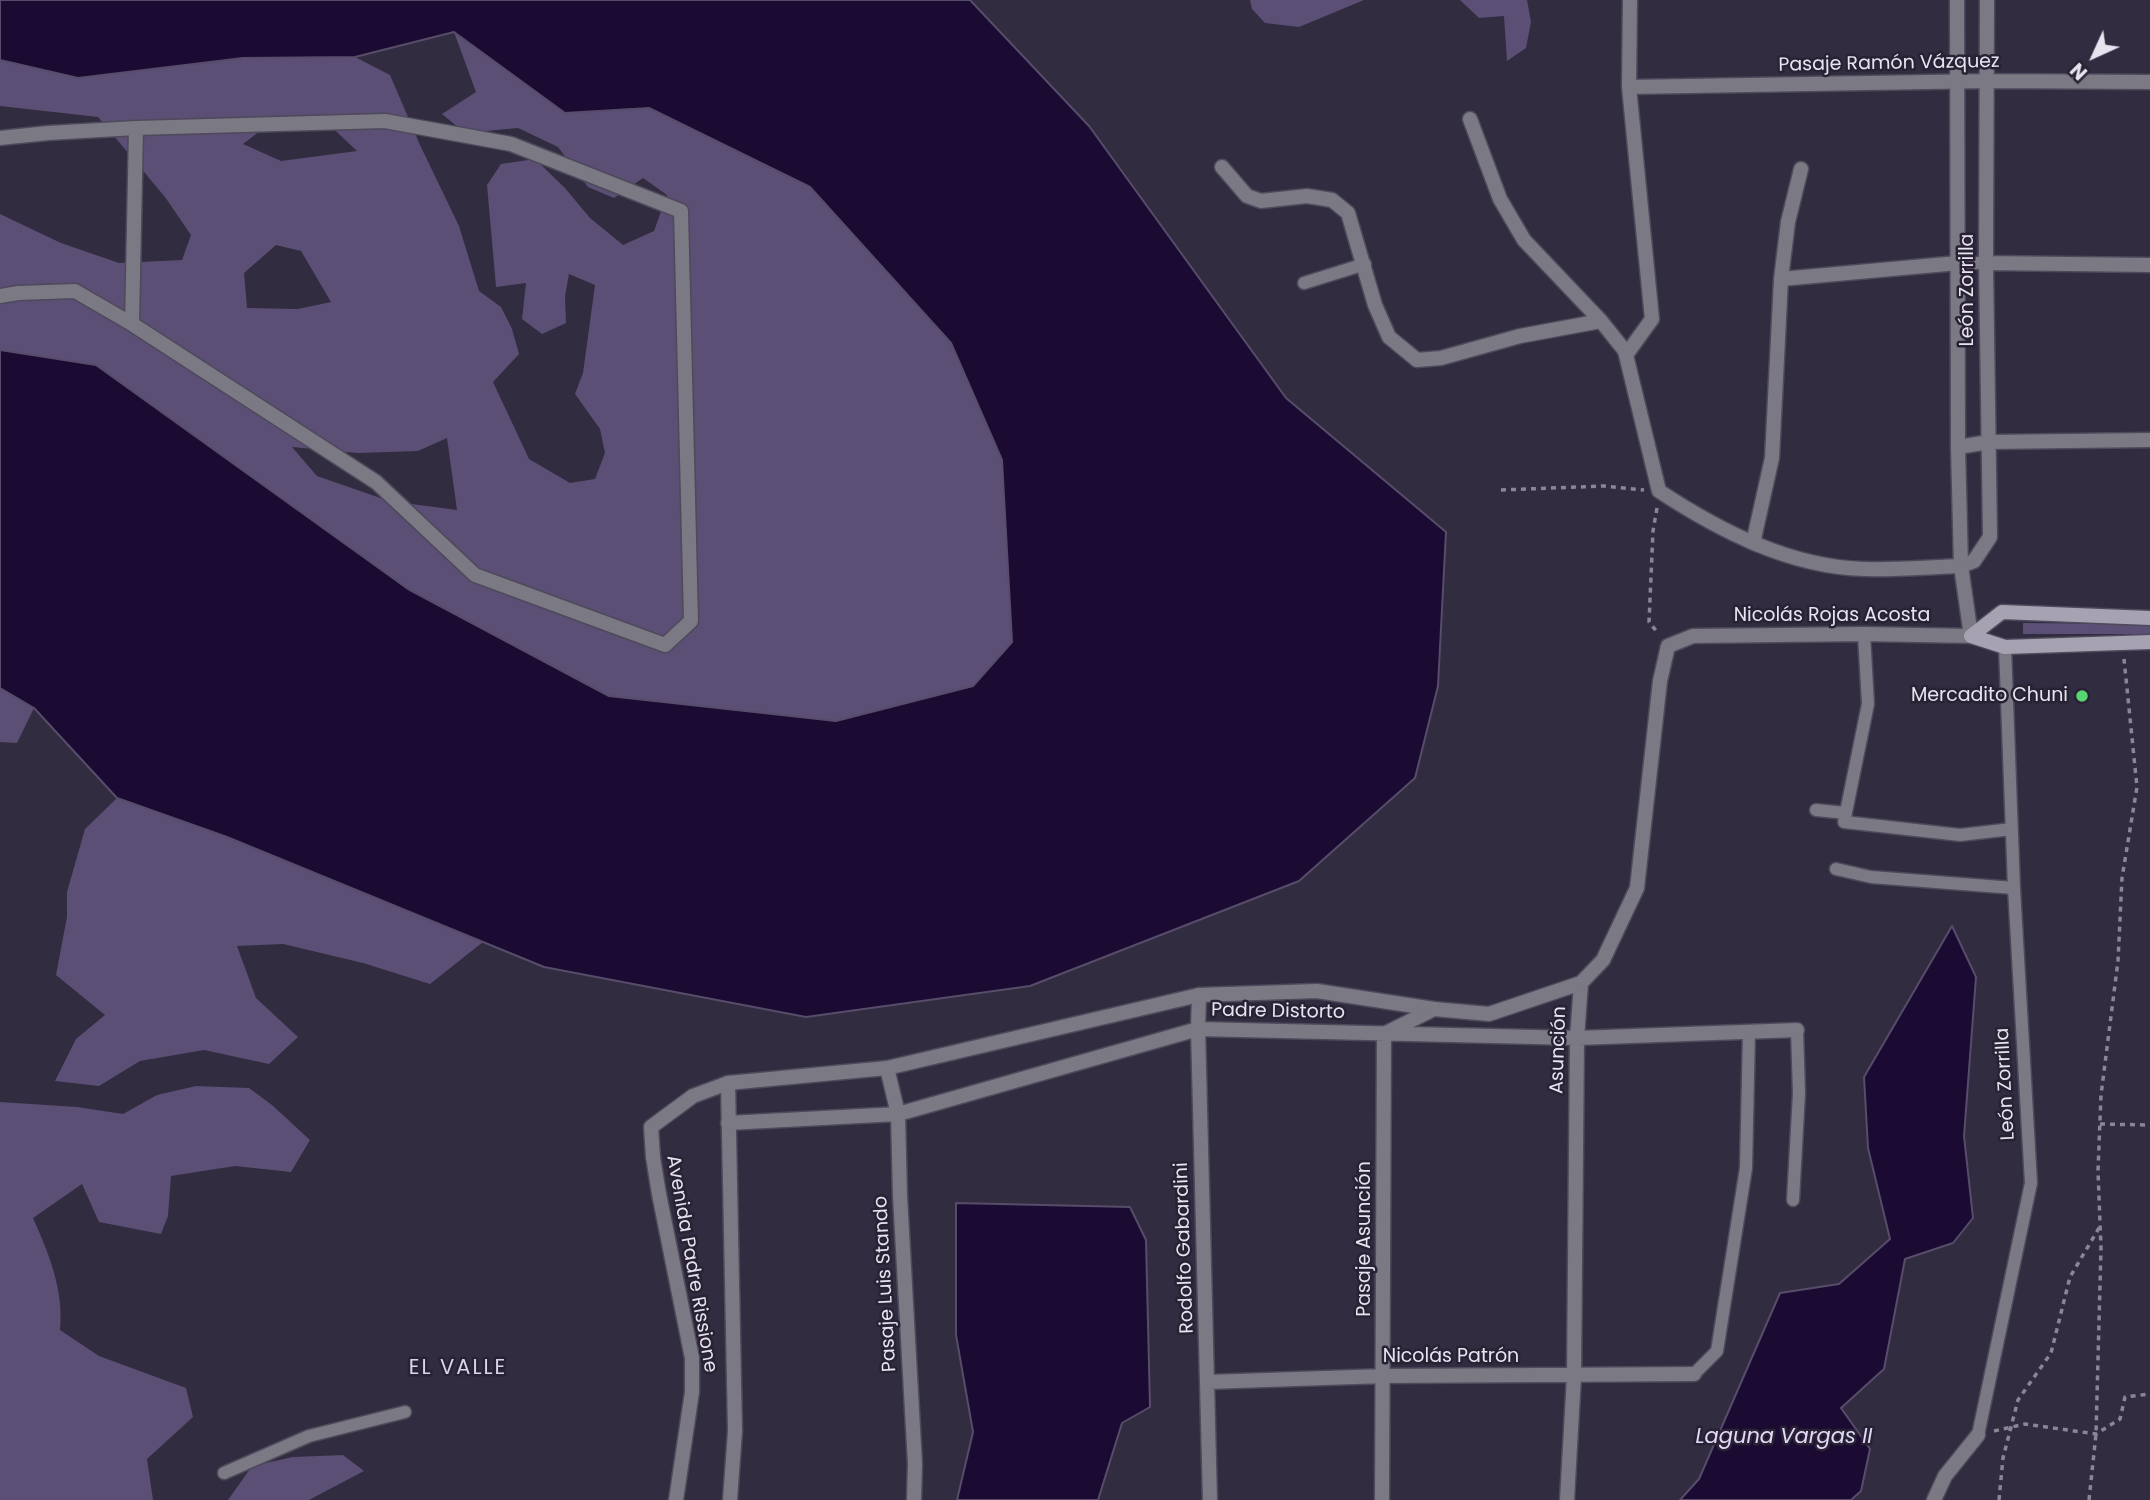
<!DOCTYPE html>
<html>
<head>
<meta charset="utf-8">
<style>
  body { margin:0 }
  #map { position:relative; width:2150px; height:1500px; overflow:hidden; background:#312c3f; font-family:Poppins,sans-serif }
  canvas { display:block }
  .north { position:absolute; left:2059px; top:21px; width:70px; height:70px; -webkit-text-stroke:5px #282234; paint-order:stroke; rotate:225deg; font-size:19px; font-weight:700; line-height:28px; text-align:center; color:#e7e4f0 }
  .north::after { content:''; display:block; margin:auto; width:24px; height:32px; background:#e7e4f0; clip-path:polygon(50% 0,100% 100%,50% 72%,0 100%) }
</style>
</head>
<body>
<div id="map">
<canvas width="2150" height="1500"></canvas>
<div class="north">N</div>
</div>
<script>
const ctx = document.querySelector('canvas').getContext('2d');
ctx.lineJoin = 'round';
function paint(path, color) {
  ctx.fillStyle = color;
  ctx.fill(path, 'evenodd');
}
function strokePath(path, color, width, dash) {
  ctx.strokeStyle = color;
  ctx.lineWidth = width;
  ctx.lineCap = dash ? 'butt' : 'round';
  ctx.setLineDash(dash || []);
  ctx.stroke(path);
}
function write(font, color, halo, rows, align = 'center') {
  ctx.font = font + ' Poppins,sans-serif';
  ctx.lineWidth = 5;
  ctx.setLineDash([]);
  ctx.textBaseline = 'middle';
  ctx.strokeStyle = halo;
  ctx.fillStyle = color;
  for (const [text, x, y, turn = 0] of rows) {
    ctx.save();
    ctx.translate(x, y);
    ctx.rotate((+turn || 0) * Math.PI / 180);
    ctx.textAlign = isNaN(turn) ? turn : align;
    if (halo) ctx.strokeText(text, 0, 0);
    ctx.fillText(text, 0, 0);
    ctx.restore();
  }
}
paint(new Path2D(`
  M1250 0H1364L1299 27 1265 23 1252 9Z
  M1460 0H1527L1531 22 1526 48 1507 61 1504 16 1479 18Z
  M454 32 565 113 649 108 810 187 951 343 1002 460 1012 642 973 686 836 721 609 696 408 589 96 365 0 350V214L61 243 119 263 182 260 191 235 165 197 98 117 0 106V60L355 57 390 75 420 145 459 226 479 291 501 307 512 329 519 354 493 382 529 459 570 483 595 479 605 453 600 429 575 394 583 373 595 285 569 274 565 296 566 323 542 334 522 319 526 283 496 287 487 185 501 164 535 159 565 188 590 218 623 245 654 231 667 195 643 178 614 198 588 187 558 147 518 128 465 133 442 114 476 92ZM322 118 357 151 281 161 243 144 273 121ZM276 245 301 251 331 302 298 309 247 308 244 273ZM447 438 457 510 389 501 317 476 292 447 358 453 418 451Z
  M2023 623 2150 624V634H2023Z
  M0 688 34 708 17 743 0 742Z
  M117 798 227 837 483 942 430 984 363 963 283 944 237 946 256 998 298 1037 269 1064 204 1050 140 1061 99 1086 55 1081 76 1039 105 1015 56 975 67 917V892L85 829Z
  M196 1086 249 1088 272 1105 310 1140 291 1172 235 1166 171 1176 168 1216 161 1234 99 1222 82 1184 33 1218C49 1254 64 1290 60 1330L99 1356 186 1388 193 1417 147 1459 153 1500H0V1102L77 1107 123 1114 157 1095Z
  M343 1455 364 1471 309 1500H228L252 1466 293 1457Z`), '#5b4f75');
const water = new Path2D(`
  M0 0H970L1089 126 1286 398 1446 532 1438 686 1415 778 1299 881 1030 986 806 1017 544 967 227 837 117 798 34 708 0 688V350L96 365 408 589 609 696 836 721 973 686 1012 642 1002 460 951 343 810 187 649 108 565 113 454 32 355 57 243 58 78 78 0 60Z
  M1952 926 1976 977 1964 1136 1973 1218 1953 1243 1905 1259 1884 1369 1841 1408 1870 1449 1861 1491 1851 1500H1680L1699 1479 1780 1293 1839 1284 1890 1239 1868 1148 1864 1077Z
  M956 1203 1130 1207 1146 1240 1150 1407 1122 1423 1098 1500H957L973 1432 956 1335Z`);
paint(water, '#1b0b32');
strokePath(water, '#584c6b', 2);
const service = new Path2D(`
  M1958 263H1986
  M1304 283 1365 264
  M1864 634 1868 704 1844 822 1960 835 2012 829
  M1816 810 1846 813
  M1836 869 1871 877 2014 888
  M1793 1200 1799 1093 1797 1030
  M1694 1374 1717 1351 1746 1168 1749 1032
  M1978 1435 2031 1183 2014 888 2005 647
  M224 1473 309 1436 405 1412`);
const minor = new Path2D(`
  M1629 87 1987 81 2150 82
  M1470 119 1500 199 1524 240 1601 321 1625 351 1659 491C1720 531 1790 567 1864 569 1896 570 1929 567 1961 566L1974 561 1990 537 1986 263 1987 0
  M0 138 48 133 136 128 385 121 511 144 681 211 691 621 665 645 475 575 376 482 132 324 75 291 18 293 0 296
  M1222 167 1247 196 1261 201 1307 196 1332 200 1348 213 1375 305 1389 337 1417 360 1441 358 1520 336 1601 321
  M1986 263 2150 265
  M1781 279 1958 263
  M132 324 136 128
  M1626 355 1652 319 1629 87 1630 0
  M1958 447 1989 442 2150 440
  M1753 543 1772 458 1781 279 1788 222 1801 169
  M1199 995 1198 1029 1210 1500
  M887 1068 898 1114 900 1196 915 1464 914 1500
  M728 1083 735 1431 730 1500
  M728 1123 898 1114 1198 1029 1577 1038 1797 1030
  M1208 1382 1384 1376 1694 1374
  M1382 1500 1384 1034 1434 1009
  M1567 1500 1574 1376 1577 1038 1581 983
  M1934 1500 1945 1476 1978 1435`);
const tertiary = new Path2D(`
  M676 1500 692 1392V1358L659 1194 653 1157 651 1127 693 1096 728 1083 887 1068 1199 995 1317 991 1434 1009 1489 1014 1581 983 1603 960 1637 888 1660 681 1668 646 1693 636 1864 634 1971 636 1961 566 1958 447 1957 0`);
const secondary = new Path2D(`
  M1971 636 2002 612 2150 618
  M1971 636 2005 647 2150 642`);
strokePath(service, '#4e495b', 15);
strokePath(minor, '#4e495b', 17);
strokePath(tertiary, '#4e495b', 17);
strokePath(secondary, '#4e495b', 17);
strokePath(new Path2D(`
  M1501 490 1604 486 1644 490
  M1657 508 1653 531 1649 622 1658 633
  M2100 1124 2150 1125
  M1994 1431 2025 1424 2096 1434 2120 1419 2125 1397 2150 1394
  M1999 1500 2003 1458 2018 1400 2051 1353 2070 1277 2099 1228
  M2089 1500 2096 1434 2101 1248 2098 1171 2101 1095 2118 961 2122 878 2137 787 2124 659`), '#8a8695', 3.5, [5, 5]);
strokePath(service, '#7b7983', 12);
strokePath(minor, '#7b7983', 14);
strokePath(tertiary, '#7b7983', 14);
strokePath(secondary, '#a6a2b2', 14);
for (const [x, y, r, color] of [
  [2082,696,7,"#57d570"]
]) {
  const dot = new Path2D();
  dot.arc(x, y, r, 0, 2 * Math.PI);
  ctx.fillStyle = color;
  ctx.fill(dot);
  strokePath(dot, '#282234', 2.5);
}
write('19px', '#e7e4f0', '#282234', [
  ["Pasaje Ramón Vázquez",1889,64,-1],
  ["León Zorrilla",1968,290,-90],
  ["Nicolás Rojas Acosta",1832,616],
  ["Padre Distorto",1278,1012,1],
  ["Asunción",1559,1050,-88],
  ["León Zorrilla",2006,1084,-93],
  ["Pasaje Asunción",1365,1239,-90],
  ["Rodolfo Gabardini",1185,1248,-92],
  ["Avenida Padre Rissione",691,1264,80],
  ["Pasaje Luis Stando",886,1284,-93],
  ["Nicolás Patrón",1451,1357]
]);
write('19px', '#e7e4f0', '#282234', [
  ["Mercadito Chuni",2068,696]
], 'right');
ctx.letterSpacing = '2px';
write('21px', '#dbd4ed', '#282234', [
  ["EL VALLE",458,1369]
]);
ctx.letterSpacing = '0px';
write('italic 21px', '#e2daf8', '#282234', [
  ["Laguna Vargas II",1784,1438]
]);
</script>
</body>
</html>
